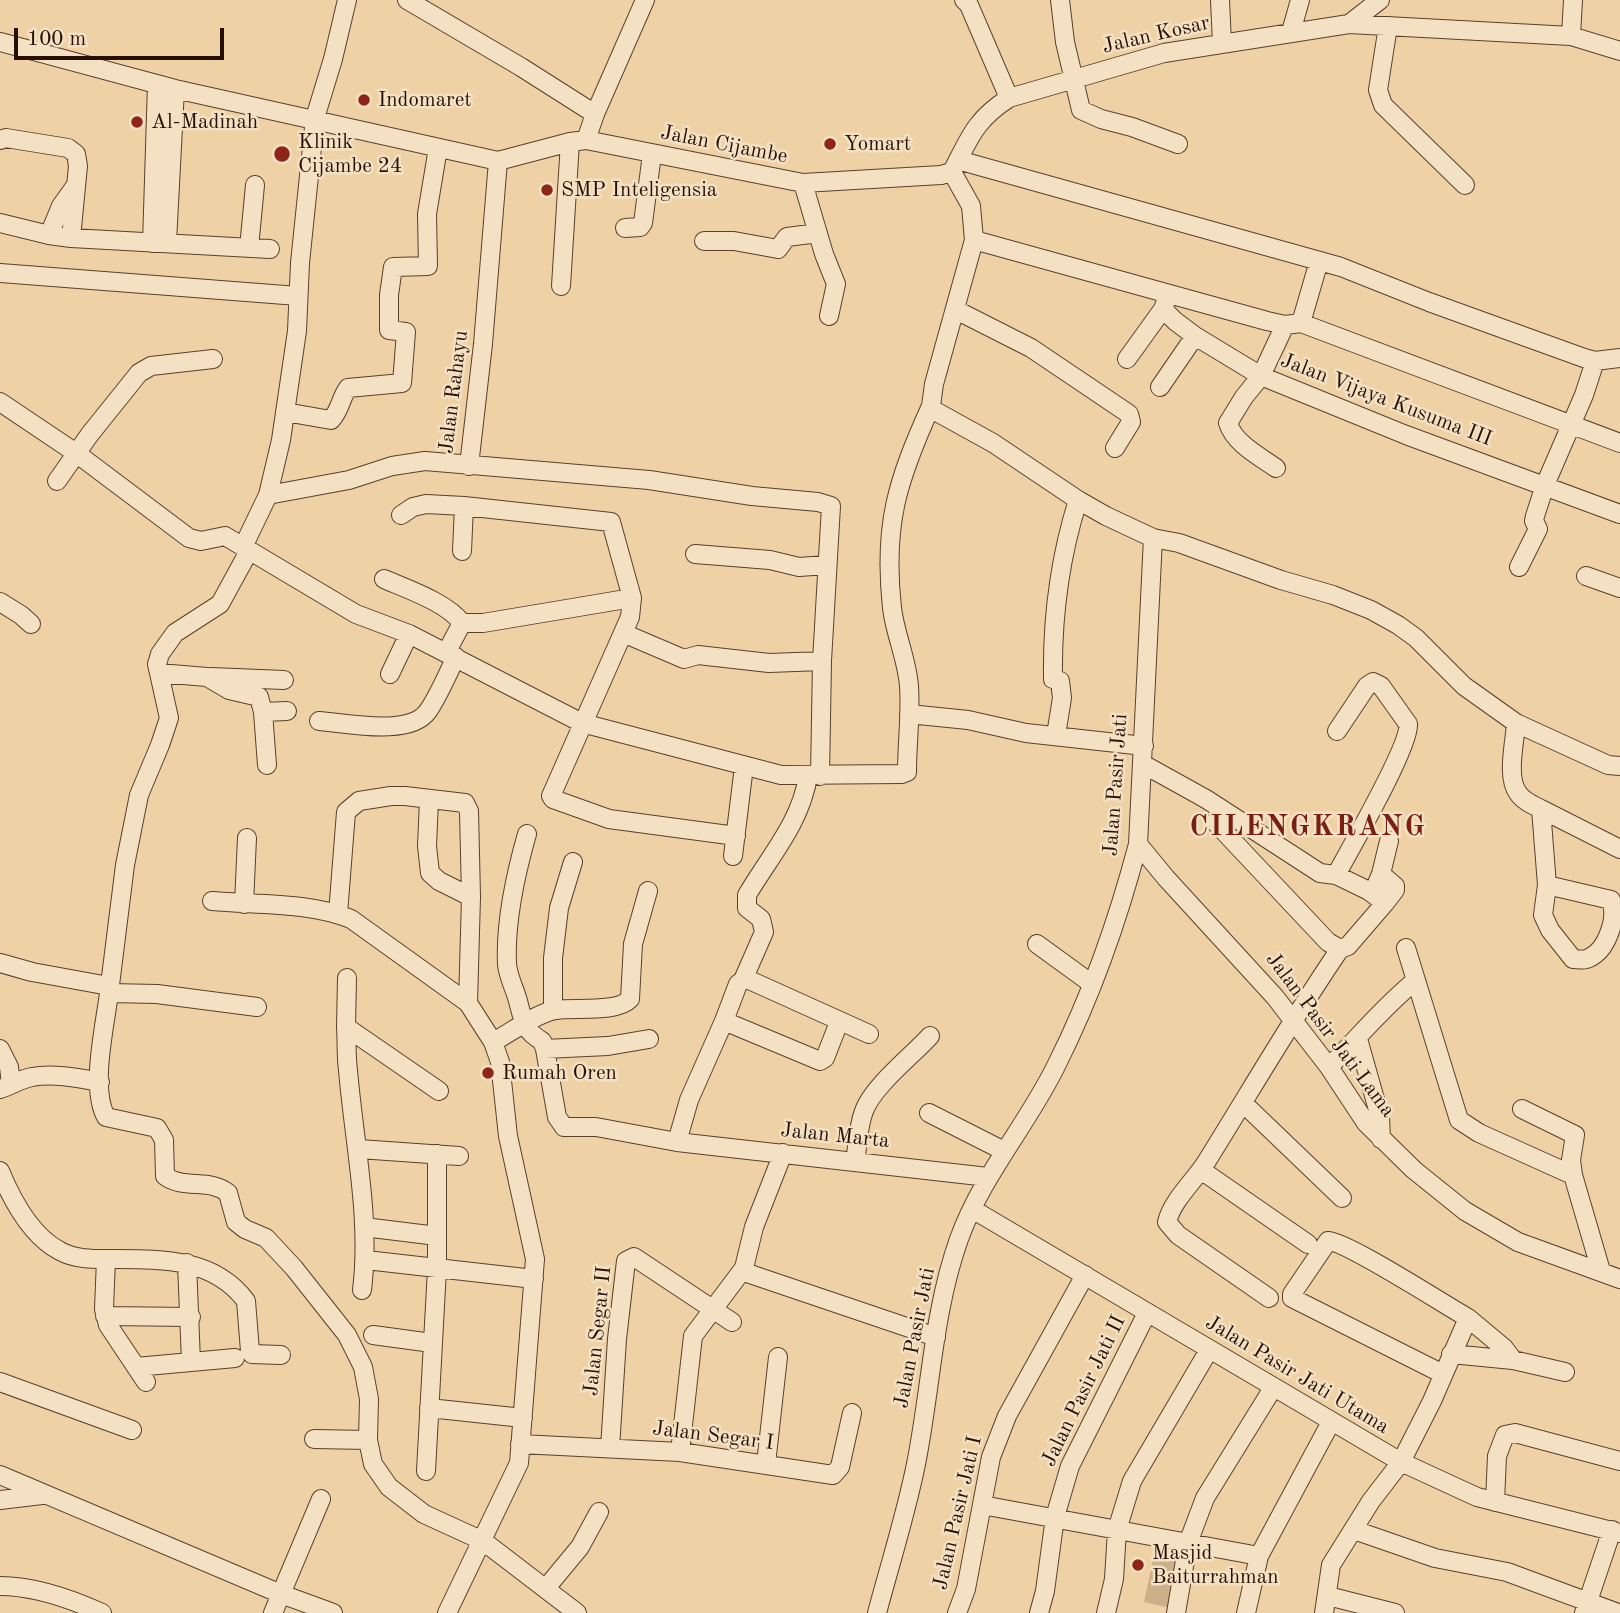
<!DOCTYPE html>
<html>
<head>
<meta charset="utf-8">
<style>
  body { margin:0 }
  #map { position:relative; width:1620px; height:1613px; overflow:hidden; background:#eed1a5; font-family:"Old Standard TT",serif }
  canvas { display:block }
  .scale { position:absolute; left:14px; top:28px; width:210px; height:32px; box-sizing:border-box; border:4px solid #270f04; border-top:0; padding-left:9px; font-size:21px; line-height:24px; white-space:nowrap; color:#270f04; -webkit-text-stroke:5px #f4e1c4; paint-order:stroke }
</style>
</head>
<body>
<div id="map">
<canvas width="1620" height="1613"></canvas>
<div class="scale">100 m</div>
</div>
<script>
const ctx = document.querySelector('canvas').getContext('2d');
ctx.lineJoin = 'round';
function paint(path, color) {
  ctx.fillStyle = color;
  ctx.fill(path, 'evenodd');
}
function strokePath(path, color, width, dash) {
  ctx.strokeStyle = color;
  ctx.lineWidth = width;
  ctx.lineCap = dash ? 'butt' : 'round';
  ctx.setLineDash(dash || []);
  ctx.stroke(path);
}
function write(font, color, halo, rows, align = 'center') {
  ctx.font = font + ' "Old Standard TT",serif';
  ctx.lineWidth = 5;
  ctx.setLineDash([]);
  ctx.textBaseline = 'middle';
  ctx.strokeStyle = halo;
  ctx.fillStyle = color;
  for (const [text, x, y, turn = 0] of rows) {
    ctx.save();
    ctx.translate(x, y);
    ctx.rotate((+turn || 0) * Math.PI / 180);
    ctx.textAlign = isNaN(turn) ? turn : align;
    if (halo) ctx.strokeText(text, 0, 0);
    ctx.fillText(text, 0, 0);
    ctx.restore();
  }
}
paint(new Path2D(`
  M1156 1546 1183 1552 1170 1608 1144 1602Z`), '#ccb08a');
const minor = new Path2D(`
  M407 0 521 67 595 114
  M964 0 969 5 1009 98
  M1060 0 1065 42 1081 110 1101 119 1132 127 1178 144
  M1220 0 1222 43
  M1349 24 1380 0
  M1388 26 1378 90 1383 105 1465 185
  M1291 32 1300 0
  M1571 36 1573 0
  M0 42 175 89 498 161 570 142 586 140 803 183 941 175 952 172
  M0 140 6 138 68 148 76 154 78 166 71 238
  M586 140 595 114 645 0
  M958 160 1341 267 1429 302 1584 358 1595 361 1620 358
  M952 172 971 206 974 240 934 384 931 406 935 411 993 443 1078 500 1106 516 1153 538 1179 543 1281 580 1333 595 1371 610 1398 625 1416 638 1464 686 1516 723C1515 742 1506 777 1518 793 1523 801 1533 805 1541 809
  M952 172C970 137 975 120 1009 98L1164 53 1349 24 1571 36 1620 51
  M803 183 824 254 836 284 829 316
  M0 223 49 235 71 238 270 249
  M625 228 640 227 643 223 652 154
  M49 235 61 206 76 185
  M974 240 1267 321 1285 325 1301 323 1620 443
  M704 241H734L778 249 787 237 818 233
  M167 242 175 89
  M152 243 157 84
  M249 248 255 185
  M0 273 298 296
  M561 286 570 142
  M1168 295 1163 309 1175 321 1195 336 1261 376 1406 435 1620 514
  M956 310 1031 348 1129 414 1131 422 1115 448
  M1301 323 1319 261
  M1127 359 1163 309
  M1160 387 1195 336
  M0 402 76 453 189 538 201 541 225 536 356 614 409 634 582 723 781 775 902 774 907 772C907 743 911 715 909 686 907 659 895 634 892 608 883 525 897 481 931 406
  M285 412 331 420C341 409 340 399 348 388L402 383 406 332 389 330V295L393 267 428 266 427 214 438 148
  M469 466 483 344 498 161
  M1276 468C1259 456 1234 443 1228 423L1244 397 1261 376 1285 325
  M57 481 90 434 139 373 151 366 213 359
  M268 495 349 480 392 466 425 461 649 480 752 496 818 502 831 506 822 661 769 663 698 655 684 659 623 633
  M401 515 413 507 426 504 464 506 611 522 632 598 483 623H462L446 653
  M243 547 268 495 281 440 297 331 300 263 315 118 333 59 347 0
  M249 551 220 604 175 633 160 654 157 664 169 718 160 745 139 795 125 865 109 993 157 994 257 1007
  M462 551 464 506
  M695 554 770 560 799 567 827 565
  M1519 567 1538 529 1534 521 1535 516 1545 485 1584 395 1595 361
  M1586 576 1620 588
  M384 579C407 589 448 603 462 623
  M632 598 630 617 551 796 553 799 609 819 736 836
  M0 602 21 615 31 624
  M159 673 207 677 229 690 259 697 263 712 267 765
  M390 674 409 634
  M211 677 284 680
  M263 712 287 711
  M909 714 968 720 1026 733 1144 746
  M319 721C347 723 410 737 428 711 439 695 447 675 456 657
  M1516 723 1608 765 1620 766
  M1056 735 1062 698 1060 681 1053 679C1052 619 1060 557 1078 500
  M1143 764 1206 799 1320 873 1336 875
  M820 776 822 661
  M429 800 427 846 430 873 439 881 471 897
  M1215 822 1328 942 1340 949
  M527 834C515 876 505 921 507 964 508 977 515 989 518 1001 523 1020 524 1031 542 1041L545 1049 557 1117 564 1127H596L677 1142 988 1177
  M1138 844 1166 878 1275 997 1329 1067 1366 1123 1414 1170 1465 1211 1518 1242 1620 1279
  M733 856 744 766
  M1381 874 1395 886V890L1385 903
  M1547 885 1611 900C1618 918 1607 950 1589 958 1584 961 1579 959 1573 959L1550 930 1543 915 1547 885 1541 809 1620 849
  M1373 893 1381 874 1389 841
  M212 901C257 905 309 902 351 919L468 1003 493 1042 500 1062 508 1136 535 1259 519 1463 447 1613
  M244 904 247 838
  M338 914 346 812 359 801 391 796H405L465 803 469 811 471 897 468 1003
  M1037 944 1092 984
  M1406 948 1459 1120 1479 1133 1568 1173
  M0 963 32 972 109 986
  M743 980 747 979 869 1034
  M109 993C105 1026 90 1088 106 1117L157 1128 164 1140 165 1176C184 1190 210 1178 228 1193L236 1222 245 1229 266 1238 294 1268 347 1335 363 1367 369 1399 368 1440 373 1464 389 1487 424 1514 483 1541 577 1613
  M553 1010V958L559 908 573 862
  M724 1021 820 1061 825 1058 839 1022
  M346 1027 347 978
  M1358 1039 1380 1117 1381 1139
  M493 1042C510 1033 538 1012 556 1010 575 1007 617 1013 630 999L633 944 648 891
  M0 1049 9 1067 11 1084
  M545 1049 608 1046 649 1039
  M1329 1067C1358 1038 1383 1007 1415 981
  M0 1089C11 1086 20 1079 32 1077 53 1073 78 1078 100 1082
  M1243 1103 1342 1198
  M1522 1109 1575 1135 1571 1160 1573 1175 1601 1271
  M929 1113 1004 1151
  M677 1142 689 1100 724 1021 738 984 743 980 764 932 761 919 747 908V895C770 856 801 822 808 776
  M359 1149 459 1156
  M855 1161C858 1145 858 1126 864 1111 873 1086 912 1056 930 1036
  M1201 1170 1308 1244
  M0 1171C12 1200 31 1236 60 1251 76 1260 96 1259 113 1259 162 1259 214 1258 246 1301L250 1351 252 1354 281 1355
  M972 1209 1401 1462 1477 1497 1620 1533
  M364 1227 437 1236
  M106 1259 104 1309 108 1325 146 1382
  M366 1260 534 1279
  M187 1263 191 1362
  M744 1268 747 1273 936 1337
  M362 1290C371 1217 354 1143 348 1070 346 1056 347 1041 346 1027L439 1091
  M1269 1298 1178 1235 1167 1222C1172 1201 1193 1182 1205 1164 1250 1092 1292 1019 1340 949L1348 946 1385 903 1369 891 1336 875C1349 851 1411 744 1408 724L1381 686 1373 682 1367 686 1337 731
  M105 1316 191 1317
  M1468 1318 1504 1348 1513 1360
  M373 1335 432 1343
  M1451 1354 1513 1360 1565 1372
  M136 1367 235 1358
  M0 1382 132 1430
  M429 1408 523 1418
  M314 1439 368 1440
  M520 1444 680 1452 833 1475 840 1467 852 1413
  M610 1448 617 1339 626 1261 634 1257 732 1322
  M680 1452 693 1336 744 1268 754 1227 783 1153
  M766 1464 778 1357
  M426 1471 437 1269V1154
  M0 1475 281 1594 333 1613
  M0 1500 42 1495
  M1495 1502 1497 1456 1505 1435 1515 1433 1620 1461
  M982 1505 1259 1556
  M1354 1530 1435 1558 1507 1572 1618 1613
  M0 1586C34 1586 71 1599 102 1613
  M546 1588 580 1547 599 1512
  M1328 1596 1395 1613
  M273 1613 321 1499
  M877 1613C890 1564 906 1514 916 1464 931 1389 933 1312 959 1239 982 1175 1028 1124 1057 1064 1092 994 1118 920 1138 844L1153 538
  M957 1613 966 1589 991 1457 1007 1416 1085 1275
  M1039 1613 1045 1591 1055 1517 1070 1466 1147 1313
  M1106 1613 1114 1579 1117 1530 1132 1481 1209 1350
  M1176 1613 1188 1543 1205 1498 1273 1388
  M1246 1613 1259 1556 1331 1422
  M1324 1613 1331 1565 1371 1501 1401 1462 1432 1401 1468 1318C1445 1305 1346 1241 1328 1241L1292 1294V1298L1443 1374
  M1584 1613 1612 1530`);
strokePath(minor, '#59402c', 20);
strokePath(minor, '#f4e1c4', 18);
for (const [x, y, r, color] of [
  [364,100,7,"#8f2418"],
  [137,122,7,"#8f2418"],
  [830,144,7,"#8f2418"],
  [282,154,9,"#8f2418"],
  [547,190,7,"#8f2418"],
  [488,1073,7,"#8f2418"],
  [1138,1565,7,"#8f2418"]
]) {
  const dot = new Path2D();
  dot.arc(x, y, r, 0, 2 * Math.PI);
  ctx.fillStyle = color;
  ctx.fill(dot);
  strokePath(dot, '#f4e1c4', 2.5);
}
write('21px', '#270f04', '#f4e1c4', [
  ["Jalan Kosar",1156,35,-13],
  ["Jalan Cijambe",724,145,11],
  ["Jalan Rahayu",454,392,-83],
  ["Jalan Vijaya Kusuma III",1386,400,21],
  ["Jalan Pasir Jati",1116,785,-86],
  ["Jalan Pasir Jati Lama",1330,1035,53],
  ["Jalan Marta",835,1136,6],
  ["Jalan Segar II",598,1331,-84],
  ["Jalan Pasir Jati",915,1338,-79],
  ["Jalan Pasir Jati Utama",1297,1375,31],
  ["Jalan Pasir Jati II",1084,1391,-64],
  ["Jalan Segar I",713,1436,7],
  ["Jalan Pasir Jati I",958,1513,-77]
]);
write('21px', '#270f04', '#f4e1c4', [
  ["Indomaret",378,100],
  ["Al-Madinah",151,122],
  ["Klinik",298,142],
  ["Cijambe 24",298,166],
  ["Yomart",844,144],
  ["SMP Inteligensia",561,190],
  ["Rumah Oren",502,1073],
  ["Masjid",1152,1553],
  ["Baiturrahman",1152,1577]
], 'left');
ctx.letterSpacing = '2px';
write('bold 28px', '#7a1f14', '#f4e1c4', [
  ["CILENGKRANG",1308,828]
]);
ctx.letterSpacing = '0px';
</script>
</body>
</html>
